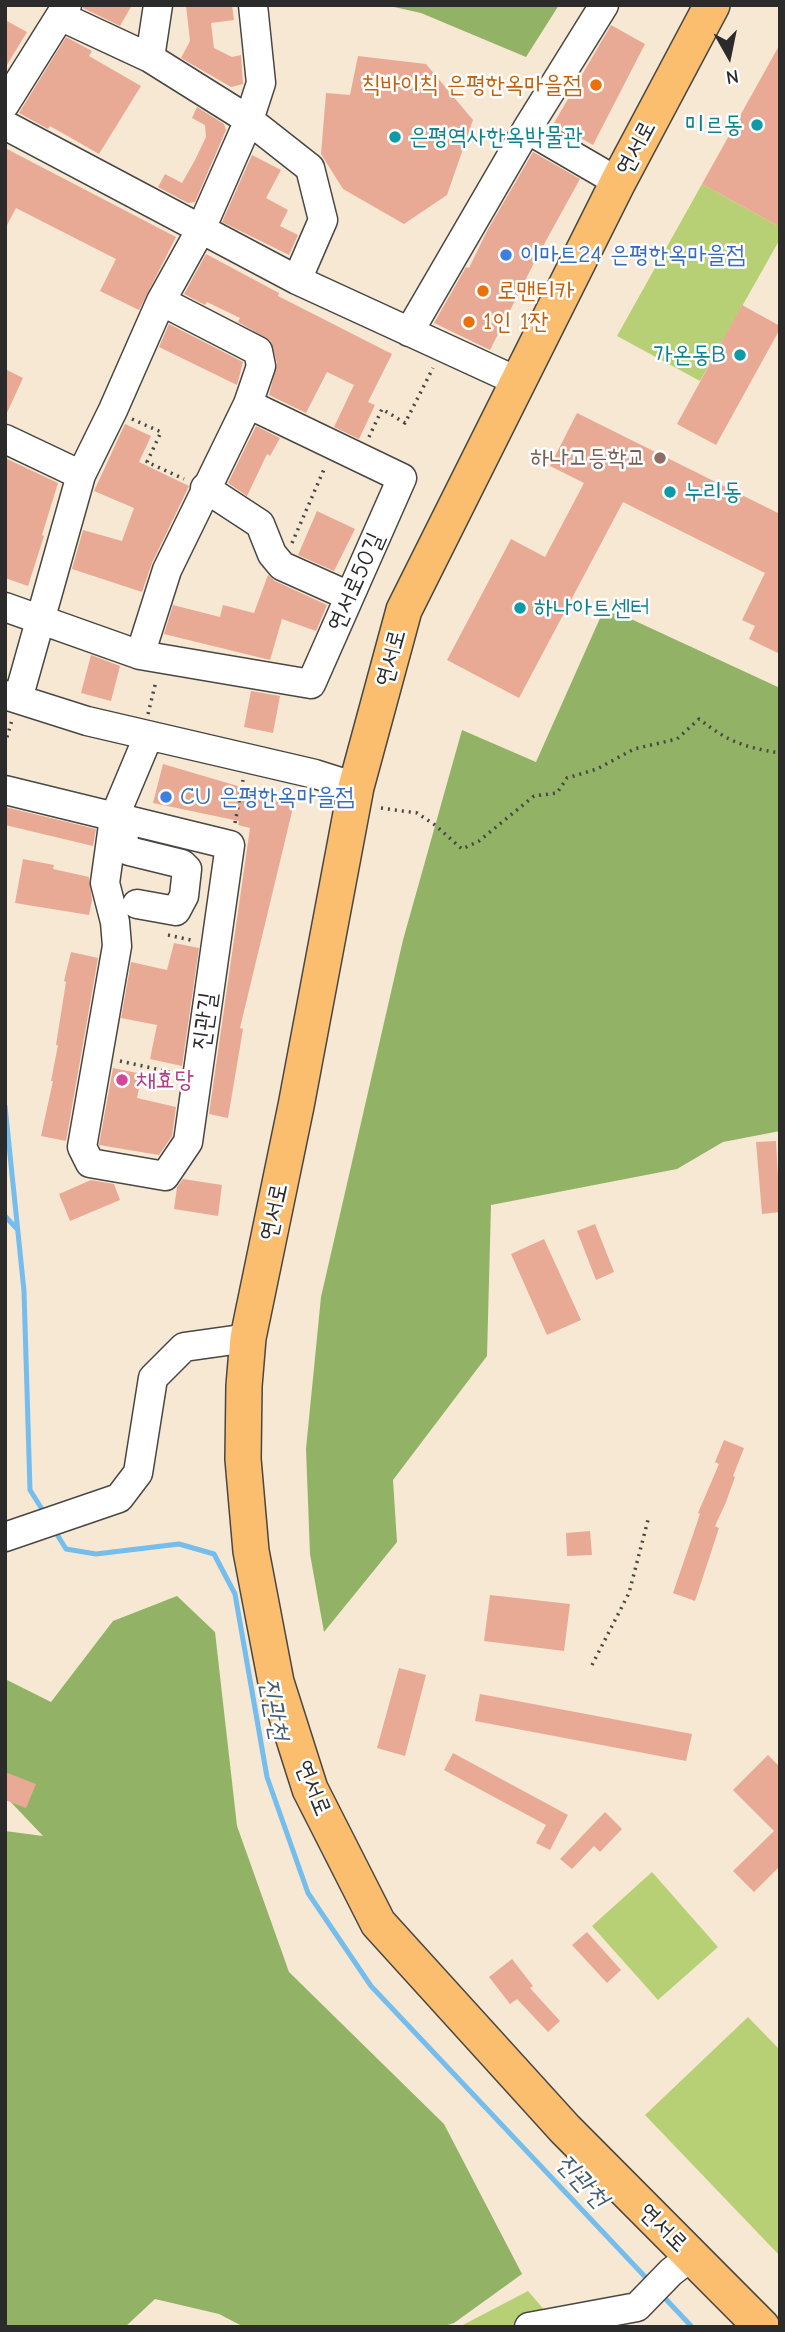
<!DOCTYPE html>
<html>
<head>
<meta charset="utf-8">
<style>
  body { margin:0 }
  #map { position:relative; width:785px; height:2332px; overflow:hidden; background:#f6e8d3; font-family:"Comic Neue",sans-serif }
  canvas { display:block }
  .frame { position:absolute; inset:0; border:7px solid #2b2b2b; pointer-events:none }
  .north { position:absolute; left:694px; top:21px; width:70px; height:70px; -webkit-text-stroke:5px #fff; paint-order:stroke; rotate:171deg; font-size:19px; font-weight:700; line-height:28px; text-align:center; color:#2b2b2b }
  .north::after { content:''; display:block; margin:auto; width:24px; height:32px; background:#2b2b2b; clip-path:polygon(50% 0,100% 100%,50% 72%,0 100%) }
</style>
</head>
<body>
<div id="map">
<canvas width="785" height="2332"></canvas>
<div class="frame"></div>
<div class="north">N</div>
</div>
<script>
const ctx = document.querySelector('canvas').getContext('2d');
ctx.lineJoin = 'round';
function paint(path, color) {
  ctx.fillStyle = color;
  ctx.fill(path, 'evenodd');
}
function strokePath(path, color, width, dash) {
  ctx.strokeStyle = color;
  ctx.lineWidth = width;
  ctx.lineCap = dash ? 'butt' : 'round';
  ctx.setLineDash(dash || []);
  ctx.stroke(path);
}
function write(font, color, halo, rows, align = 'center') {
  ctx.font = font + ' "Comic Neue","Poor Story",sans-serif';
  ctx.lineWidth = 5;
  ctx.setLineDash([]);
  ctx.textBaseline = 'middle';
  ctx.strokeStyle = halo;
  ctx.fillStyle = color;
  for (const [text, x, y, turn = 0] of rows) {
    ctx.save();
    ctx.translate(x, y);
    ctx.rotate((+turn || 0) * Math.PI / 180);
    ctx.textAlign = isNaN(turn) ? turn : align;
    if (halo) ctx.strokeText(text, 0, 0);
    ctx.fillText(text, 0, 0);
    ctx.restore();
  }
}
paint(new Path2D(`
  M702 184 780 227V239L700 381 617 336Z
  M652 1872 718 1947 658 2000 592 1926Z
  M748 2017 780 2050V2256L645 2115Z
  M528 2291 559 2327H459Z`), '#b8d075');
paint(new Path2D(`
  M385 5H559L526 57 421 13Z
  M605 607 780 688V1131L723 1142 677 1169 491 1205 487 1356 393 1480 397 1542 324 1632 310 1554 306 1449 321 1297 403 940 462 730 536 762Z
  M177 1596 215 1632 237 1826 289 1972 444 2124 522 2274 454 2323 441 2327H244L219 2314 155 2299 125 2327H5V1831L43 1836 5 1796V1679L51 1702 113 1621Z`), '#92b266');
strokePath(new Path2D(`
  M5 1106 24 1291 30 1490 45 1514
  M5 1216 17 1229
  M53 1528 66 1549 96 1554 179 1544 214 1554 235 1594 267 1777 308 1893 371 1986 650 2282
  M661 2294 692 2327`), '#74bded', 5);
paint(new Path2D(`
  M84 5H132L120 26 83 8Z
  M186 5H232L234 20 211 23 214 48 232 57 241 55 243 84 231 87 181 58 190 41Z
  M5 20 27 32 5 68Z
  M611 25 645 44 593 145 554 123Z
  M66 37 92 51 89 56 141 86 99 154 50 126 48 129 19 113Z
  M780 44V227L702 184Z
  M358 56 426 64 473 120 447 195 404 224 343 189 321 154 326 93 350 95Z
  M197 107 224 124 226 130 195 202 188 203 158 187 165 174 182 183 195 160 206 137 205 125 192 118Z
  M5 148 176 237 139 310 100 291 116 259 16 208 5 229Z
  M533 152 580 179 537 257 490 350 434 323 466 267 469 268 487 231Z
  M252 155 281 170 266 198 288 210 280 226 298 235 289 255 222 222Z
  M206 254 279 293 278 296 392 354 368 402 375 405 359 439 334 427 354 385 327 372 306 413 269 395 277 363 271 341 238 322 240 318 207 302 205 305 184 294Z
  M742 305 780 326V329L716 445 677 424Z
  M169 324 243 362 237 385 159 347Z
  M5 369 23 378 5 417Z
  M577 413 780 514V654L749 639 755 626 742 620 765 573 623 502 519 698 447 660 511 539 545 557 584 483 550 466Z
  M125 424 151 436 139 462 189 486 152 563 142 592 72 569 83 530 122 541 134 508 94 491Z
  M256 426 280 438 270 456 267 454 247 496 228 483Z
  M5 458 58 483 42 535 44 536 28 586 5 578Z
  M317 511 355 529 334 571 298 555Z
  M268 575 275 581 327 605 316 631 282 619 270 660 164 634 173 605 220 617 223 605 254 613Z
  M91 655 120 666 111 701 81 693Z
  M251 691 280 696 273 733 244 727Z
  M163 764 265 794 295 799 240 1028 243 1029 228 1118 209 1114 250 828 238 825 239 821 153 803Z
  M5 807 96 829 93 846 5 825Z
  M23 859 54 865 53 869 89 877 92 900 89 915 15 903Z
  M174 943 199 948 182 1066 150 1059 157 1025 121 1018 131 962 167 970Z
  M71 952 98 958 66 1141 41 1136 53 1081H51L58 1045H56L66 982 64 981Z
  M113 1068 142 1074 137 1098 176 1107 172 1136 159 1155 99 1145Z
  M776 1141 780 1212 762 1214 756 1142Z
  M183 1179 222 1185 218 1216 174 1209 177 1187Z
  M91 1180 114 1184 120 1200 70 1221 59 1194Z
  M595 1224 614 1272 596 1280 577 1231Z
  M544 1239 581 1320 547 1335 511 1254Z
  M724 1440 744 1448 733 1476 735 1477 726 1502 715 1526 719 1528 695 1601 673 1593 700 1514 698 1513 719 1464 715 1462Z
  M590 1531 592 1555 567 1556 566 1533Z
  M490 1595 570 1604 564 1651 484 1641Z
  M399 1668 426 1675 405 1756 377 1748Z
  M480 1694 692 1734 686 1761 475 1721Z
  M453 1753 568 1815 550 1850 536 1843 546 1825 444 1770Z
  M768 1755 780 1767V1866L754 1892 733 1871 774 1831 733 1790Z
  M5 1772 36 1784 26 1808 5 1800Z
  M605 1812 622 1829 600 1852 594 1846 572 1869 560 1859Z
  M587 1932 621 1970 607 1983 572 1945Z
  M512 1959 533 1986 530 1988 560 2021 548 2032 517 1999 510 2004 489 1977Z`), '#e9aa95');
const minor = new Path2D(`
  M62 17 150 58 249 120 310 168 323 220 297 280
  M150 58 158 5
  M5 104 67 5
  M5 125 297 280 519 382
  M527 129 618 182
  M409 332 527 129 604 5
  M5 439 81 475
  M205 488 260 524 272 554 282 566 349 596
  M5 607 140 655 311 684 402 478 248 404
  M140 655 167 570 248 404 261 366 258 351 161 301
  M5 695 87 721 315 774 356 787
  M18 699 81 475 113 410 161 301 201 229 249 120 261 83 253 5
  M5 790 230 845 188 1142 165 1176 90 1163 82 1147 117 946 115 922 105 883 114 818 148 737
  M127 820C122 831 121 841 129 851L182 864 187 869 184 896 176 911 137 904
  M5 1537 119 1498 138 1473 153 1378 184 1347 248 1338
  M529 2327 637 2307 671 2272 692 2256`);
const major = new Path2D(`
  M712 5 618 182 404 610 356 787 296 1106 248 1338 244 1386 243 1459 251 1551 276 1682 310 1789 378 1923 565 2129 762 2327`);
strokePath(minor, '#494744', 31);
strokePath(major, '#494744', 38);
strokePath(new Path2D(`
  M132 419 161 432 147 462 184 479
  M369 437 382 409 405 423 433 368
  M292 543 325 467
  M148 714 156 681
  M5 744 12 720
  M381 808 417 813 435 825 462 849 479 841 534 796 557 793 567 778 597 769 634 749 677 739 699 719C729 742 743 747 780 753
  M235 823 243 780
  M168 935 195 941
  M120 1061 174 1073
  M592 1665 629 1593 648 1520`), '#494744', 3.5, [2, 5]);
strokePath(minor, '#fff', 28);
strokePath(major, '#fbbd6e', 35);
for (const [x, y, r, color] of [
  [596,85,7,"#e8710a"],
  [757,125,7,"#0f9aa8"],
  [395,137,7,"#0f9aa8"],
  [506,255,7,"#3f7fe0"],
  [483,291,7,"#e8710a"],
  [469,322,7,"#e8710a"],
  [740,355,7,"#0f9aa8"],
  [660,458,7,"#8d6e63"],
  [670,492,7,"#0f9aa8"],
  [520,608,7,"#0f9aa8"],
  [166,797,7,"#3f7fe0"],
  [122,1080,7,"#d1479c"]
]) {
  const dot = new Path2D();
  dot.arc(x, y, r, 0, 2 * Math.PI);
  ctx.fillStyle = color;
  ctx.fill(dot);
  strokePath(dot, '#fff', 2.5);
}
write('24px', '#c56008', '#fff', [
  ["칙바이칙 은평한옥마을점",582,85,"right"],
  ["로맨티카",497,291],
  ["1인 1잔",483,322]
], 'left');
write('24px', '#0d838f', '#fff', [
  ["미르동",743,125,"right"],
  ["은평역사한옥박물관",409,137],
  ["가온동B",726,355,"right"],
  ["누리동",684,492],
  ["하나아트센터",534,608]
], 'left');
write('24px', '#2b2b2b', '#fff', [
  ["연서로",636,148,-62],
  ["연서로50길",356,582,-66],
  ["연서로",391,658,-75],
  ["진관길",205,1021,-82],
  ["연서로",274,1212,-78],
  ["연서로",313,1788,68],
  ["연서로",663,2228,45]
]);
write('24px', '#366cbe', '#fff', [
  ["이마트24 은평한옥마을점",520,255],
  ["CU 은평한옥마을점",180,797]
], 'left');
write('24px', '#785e54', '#fff', [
  ["하나고등학교",646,458]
], 'right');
write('24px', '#b23c85', '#fff', [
  ["채효당",136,1080]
], 'left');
write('italic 26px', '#455e6f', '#fff', [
  ["진관천",274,1709,80],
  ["진관천",582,2181,47]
]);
</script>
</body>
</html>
